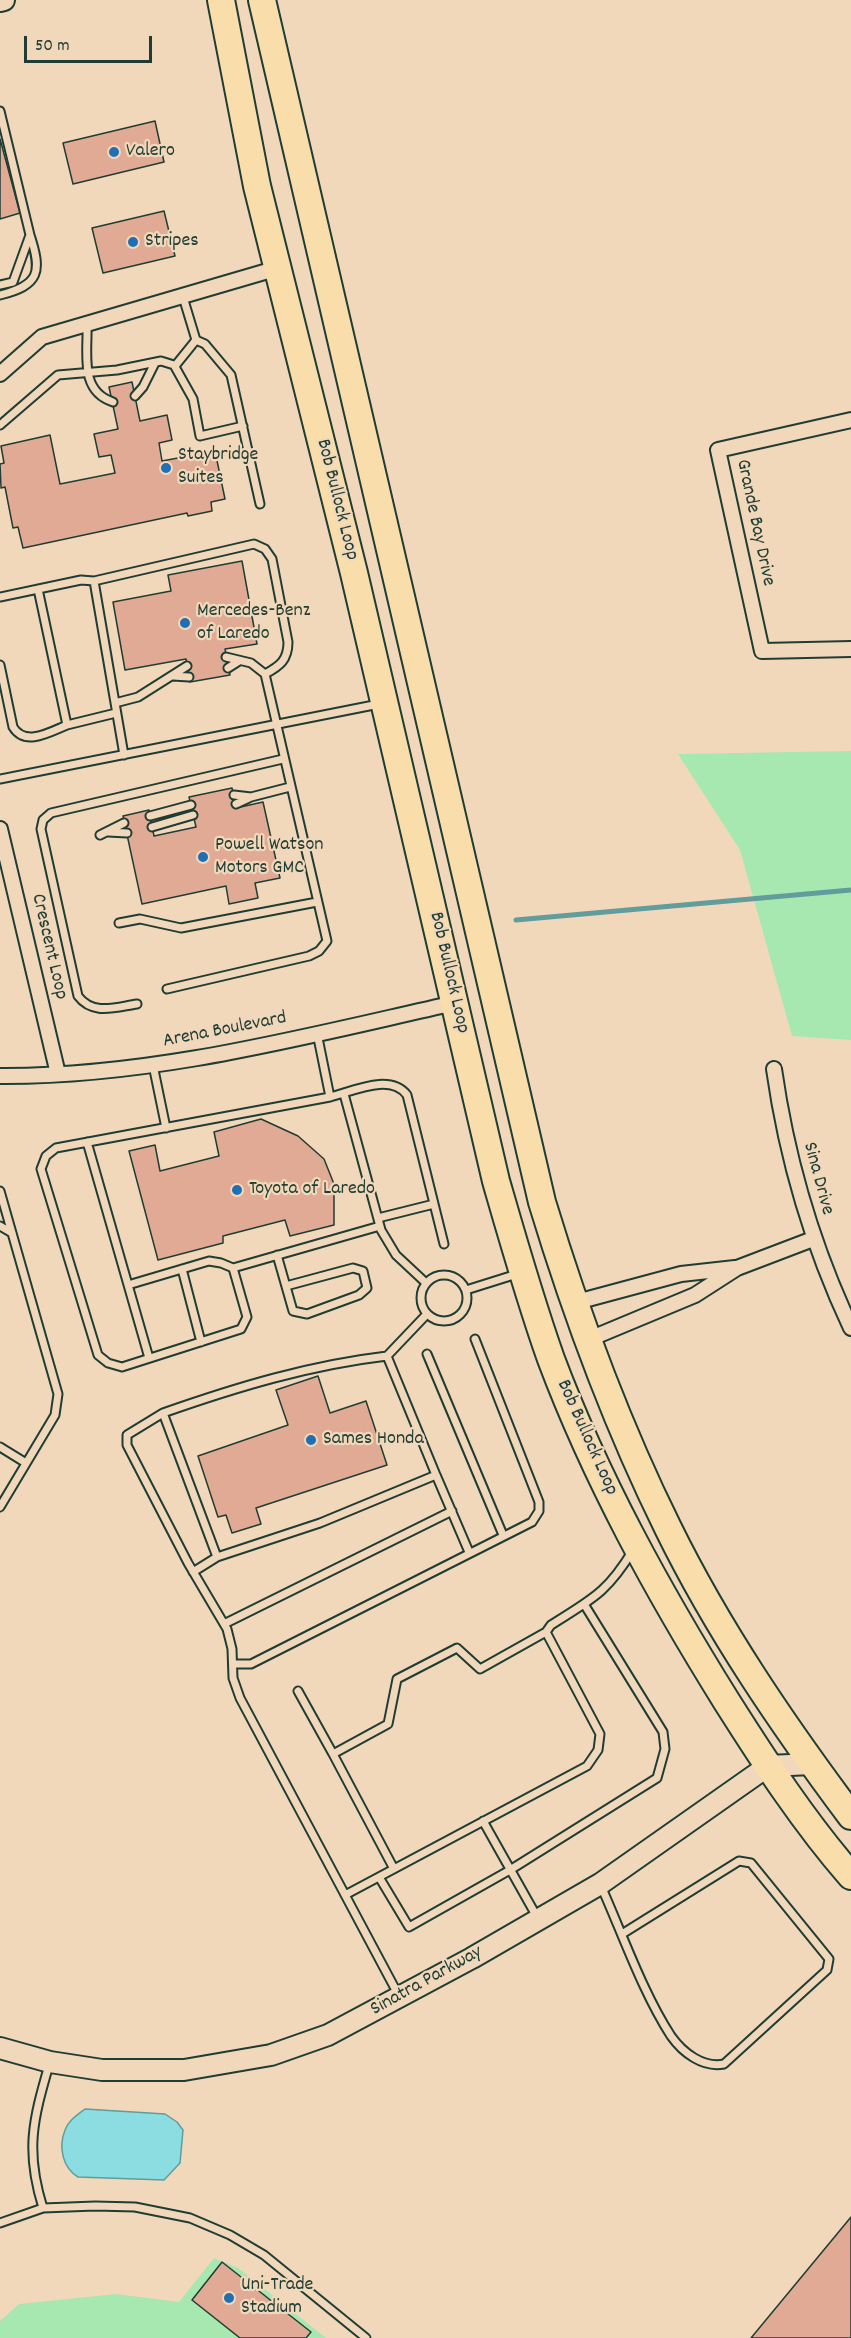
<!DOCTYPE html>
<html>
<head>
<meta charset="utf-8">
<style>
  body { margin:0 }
  #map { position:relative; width:851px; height:2338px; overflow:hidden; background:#f2d8ba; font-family:Dekko,sans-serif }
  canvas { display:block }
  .scale { position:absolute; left:24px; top:36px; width:128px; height:27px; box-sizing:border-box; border:3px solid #1f3d34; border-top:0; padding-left:8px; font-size:18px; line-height:21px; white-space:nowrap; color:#1f3d34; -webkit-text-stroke:4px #f2d8ba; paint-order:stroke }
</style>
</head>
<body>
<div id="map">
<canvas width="851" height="2338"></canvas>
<div class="scale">50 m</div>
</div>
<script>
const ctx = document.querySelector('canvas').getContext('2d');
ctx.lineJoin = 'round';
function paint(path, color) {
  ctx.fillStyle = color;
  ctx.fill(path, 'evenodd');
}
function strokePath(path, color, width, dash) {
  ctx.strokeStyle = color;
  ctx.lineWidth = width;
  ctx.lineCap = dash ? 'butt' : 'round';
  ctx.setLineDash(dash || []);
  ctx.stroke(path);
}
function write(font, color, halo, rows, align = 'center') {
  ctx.font = font + ' Dekko,sans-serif';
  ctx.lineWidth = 4.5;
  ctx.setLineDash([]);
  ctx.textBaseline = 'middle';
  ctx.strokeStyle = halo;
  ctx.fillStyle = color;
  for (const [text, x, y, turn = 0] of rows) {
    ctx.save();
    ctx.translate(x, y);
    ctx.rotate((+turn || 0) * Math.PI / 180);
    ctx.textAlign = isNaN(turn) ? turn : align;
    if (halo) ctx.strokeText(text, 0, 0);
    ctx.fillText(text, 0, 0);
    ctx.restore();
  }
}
paint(new Path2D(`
  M851 751V1040L792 1036 740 850 678 754Z
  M214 2258 238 2268 326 2338H0V2321L19 2304 116 2294 179 2302Z`), '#a7e8b0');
const water = new Path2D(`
  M85 2109 165 2114 177 2122 183 2130 180 2163 164 2180 78 2177C63 2168 58 2148 65 2130 68 2121 77 2115 85 2109Z`);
paint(water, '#8bdde1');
strokePath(water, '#609d9c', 1.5);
strokePath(new Path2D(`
  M516 920 851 890`), '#609d9c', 5);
const building = new Path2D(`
  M155 121 164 162 73 184 63 143Z
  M0 139 20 213 0 219Z
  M164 211 175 256 103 273 92 228Z
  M132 382 140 421 167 415 172 440 159 443 162 461 215 451 225 499 211 502 212 511 188 516 187 513 23 548 18 527 13 528 5 487 1 488 0 464 4 463 1 446 50 435 60 484 115 473 111 455 99 457 94 434 118 429 109 387Z
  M242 561 257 644 225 649 230 675 190 682 186 659 125 670 113 602 171 591 168 575Z
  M232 788 236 808 263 802 280 878 255 883 258 898 229 904 226 886 142 904 123 816 149 810 154 836 196 827 189 797Z
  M261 1119 298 1136 324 1159 334 1184V1225L290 1236 285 1220 223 1236V1243L158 1260 129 1151 155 1145 160 1171 219 1156 214 1132Z
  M318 1376 330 1413 366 1401 387 1465 256 1508 261 1524 232 1533 226 1515 218 1517 198 1456 288 1425 276 1390Z
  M851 2217V2338H751Z
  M222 2262 311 2332 306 2338H240L192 2300Z`);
paint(building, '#e0aa94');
strokePath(building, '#1f3d34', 1.5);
const lane = new Path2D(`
  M0 111 30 235 13 282 0 285
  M0 295C40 285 42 272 30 235
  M183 297 196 340 205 344 231 375 260 504
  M87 326C88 354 79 391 113 402
  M175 366 196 340
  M135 396 143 387 155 363
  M0 425 58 375 117 370 161 361 174 365 193 399 200 436 243 426
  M94 581 254 544 265 549 272 559 288 642C288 660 280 666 265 674L327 941 319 951 309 956 167 989
  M38 589 67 725 116 713
  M0 597 81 580 94 581 124 755
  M226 657 251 663 265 674
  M0 665 13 727C25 747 50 732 67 725
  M228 668 239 661
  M173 676 189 677
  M115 703 138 697 187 666
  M0 779 379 704
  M234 795 251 797
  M236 804 251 797 290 787
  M150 816 191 805
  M152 827 193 815
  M108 832 127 833
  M100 835 124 823
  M119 923 140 919 181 928 317 902
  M137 1004C116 1007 93 1016 78 996L41 829 43 820 51 813 283 759
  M153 1065 166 1128
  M344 1094 381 1230 396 1255 426 1283
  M330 1097C354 1091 390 1073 407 1095L444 1244
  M87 1142 149 1358
  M0 1191 58 1394 55 1415 0 1507
  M378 1218 434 1204
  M0 1226 12 1233
  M277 1255 293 1311 307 1314 359 1295 367 1288 363 1271 353 1268 286 1286
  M233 1268 247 1317 241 1329 122 1367 108 1363 98 1355 41 1169 46 1156 56 1148 330 1097 317 1033
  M182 1269 201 1342
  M421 1298a23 23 0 1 1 46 0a23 23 0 1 1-46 0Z
  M128 1285 209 1261 221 1263 233 1268 380 1226
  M466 1290 517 1274
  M427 1354 503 1535
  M163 1413C237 1387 310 1365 387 1356
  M0 1447 26 1463
  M436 1475 469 1552
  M193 1572 217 1557
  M224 1624 452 1511
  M233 1664H251L532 1522 539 1511V1502L475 1339
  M298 1691 333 1754 388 1724 397 1679 457 1648 480 1669 546 1632
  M333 1754 394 1869
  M483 1821 537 1917
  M379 1877 409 1927 510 1870 657 1778 665 1749 663 1732 584 1604
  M601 1886C622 1933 643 1993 671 2036 683 2053 703 2068 724 2064L827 1970 829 1959 751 1863 739 1861 622 1934
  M345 1895 587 1766 598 1750 600 1734 546 1632 551 1625C592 1599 607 1593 633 1550
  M399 1996 240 1698 233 1678 232 1649 227 1629 188 1563 127 1445V1435L163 1413 217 1557 320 1523 436 1475 387 1356 427 1314
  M43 2208C25 2151 33 2120 49 2065
  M0 2223 43 2208 95 2206 135 2207 190 2218 230 2235 264 2255 366 2338`);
const street = new Path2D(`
  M0 374 42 337 278 268
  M851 420 718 450 762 651 851 649
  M0 829 58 1074
  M774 1069C787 1160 812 1245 851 1328
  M0 1076C154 1077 306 1036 455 1003
  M573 1303 681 1274 735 1268
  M587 1340 695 1295 737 1268 813 1239`);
const secondary = new Path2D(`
  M0 1 4 0
  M0 2048 50 2062 102 2070H184L271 2055 328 2035 472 1958 600 1884 768 1766 812 1764`);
const highway = new Path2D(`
  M221 0 257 186 354 573 496 1181C513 1240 530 1300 551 1359 596 1479 659 1593 727 1702 765 1762 804 1822 851 1876
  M262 0 542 1202C576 1314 616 1423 668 1528 718 1630 783 1725 851 1816`);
strokePath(lane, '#1f3d34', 11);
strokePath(street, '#1f3d34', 18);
strokePath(secondary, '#1f3d34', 24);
strokePath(highway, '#1f3d34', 30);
strokePath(lane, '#f2d8ba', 7);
strokePath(street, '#f2d8ba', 14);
strokePath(secondary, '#f2d8ba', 20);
strokePath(highway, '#f9deab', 26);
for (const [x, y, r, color] of [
  [114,152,6,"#1f6fb2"],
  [133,242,6,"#1f6fb2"],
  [166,468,6,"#1f6fb2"],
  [185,623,6,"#1f6fb2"],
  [203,857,6,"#1f6fb2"],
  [237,1190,6,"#1f6fb2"],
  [311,1440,6,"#1f6fb2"],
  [229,2298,6,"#1f6fb2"]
]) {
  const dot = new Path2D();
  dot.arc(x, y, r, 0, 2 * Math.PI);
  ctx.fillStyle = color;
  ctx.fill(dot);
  strokePath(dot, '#f2d8ba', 2);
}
write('20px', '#1f3d34', '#f2d8ba', [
  ["Valero",126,152],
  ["Stripes",145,242],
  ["Staybridge",178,456],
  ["Suites",178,479],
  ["Mercedes-Benz",197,612],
  ["of Laredo",197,635],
  ["Powell Watson",215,846],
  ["Motors GMC",215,869],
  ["Toyota of Laredo",249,1190],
  ["Sames Honda",323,1440],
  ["Uni-Trade",241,2286],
  ["Stadium",241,2309]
], 'left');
write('20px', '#1f3d34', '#f2d8ba', [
  ["Bob Bullock Loop",336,500,76],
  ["Grande Bay Drive",754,523,78],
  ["Crescent Loop",48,947,77],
  ["Bob Bullock Loop",448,973,77],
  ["Arena Boulevard",225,1031,-11],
  ["Sina Drive",817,1179,75],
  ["Bob Bullock Loop",586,1438,66],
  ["Sinatra Parkway",427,1982,-29]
]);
</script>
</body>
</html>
